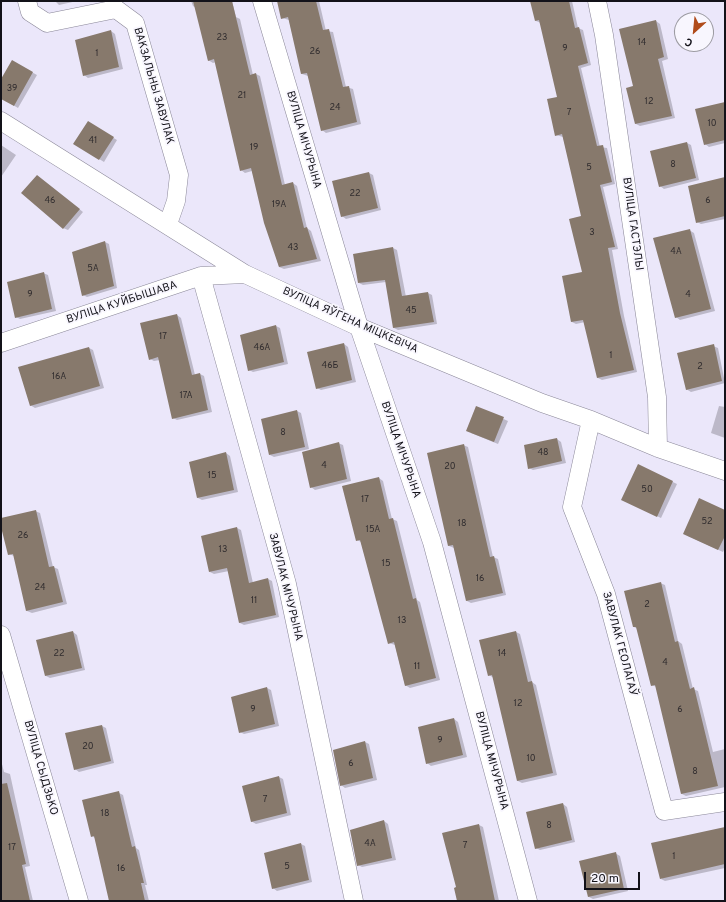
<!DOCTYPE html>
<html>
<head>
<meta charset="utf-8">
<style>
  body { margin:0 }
  #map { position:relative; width:726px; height:902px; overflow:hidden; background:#ebe7fa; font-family:Overpass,sans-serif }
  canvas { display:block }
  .frame { position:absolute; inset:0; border:2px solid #131219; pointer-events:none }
  .north { position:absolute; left:674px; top:12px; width:40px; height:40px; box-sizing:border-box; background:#f8f6fe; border:1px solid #9c9ba2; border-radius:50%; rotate:207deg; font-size:11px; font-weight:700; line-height:16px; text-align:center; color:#131219 }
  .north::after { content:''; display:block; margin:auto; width:14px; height:18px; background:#b04b1b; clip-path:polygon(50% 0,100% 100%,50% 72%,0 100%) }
  .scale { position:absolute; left:584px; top:872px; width:56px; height:18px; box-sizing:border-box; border:2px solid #131219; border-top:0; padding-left:5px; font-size:12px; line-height:14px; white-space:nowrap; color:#131219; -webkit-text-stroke:3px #f8f6fe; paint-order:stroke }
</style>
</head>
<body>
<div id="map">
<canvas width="726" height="902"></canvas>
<div class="frame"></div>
<div class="north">С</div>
<div class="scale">20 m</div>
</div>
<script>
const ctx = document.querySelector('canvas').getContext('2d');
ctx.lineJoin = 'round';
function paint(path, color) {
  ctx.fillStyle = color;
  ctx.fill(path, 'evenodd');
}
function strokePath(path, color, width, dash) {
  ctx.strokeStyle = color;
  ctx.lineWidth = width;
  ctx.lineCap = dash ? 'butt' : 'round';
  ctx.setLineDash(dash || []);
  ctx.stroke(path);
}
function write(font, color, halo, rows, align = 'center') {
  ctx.font = font + ' Overpass,sans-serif';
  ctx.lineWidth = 3.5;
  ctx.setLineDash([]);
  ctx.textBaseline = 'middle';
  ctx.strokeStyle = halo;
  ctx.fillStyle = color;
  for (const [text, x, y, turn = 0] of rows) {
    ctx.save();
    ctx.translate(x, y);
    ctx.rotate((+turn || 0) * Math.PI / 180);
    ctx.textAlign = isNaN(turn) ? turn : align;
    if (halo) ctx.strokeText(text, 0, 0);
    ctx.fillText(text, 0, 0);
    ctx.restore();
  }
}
paint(new Path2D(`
  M55 1H77L59 5Z
  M191 1H232L236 17 240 19 253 75 256 74 260 76 285 185 293 183 297 186 307 228 311 231 321 261 284 269 279 267 252 171 245 173 241 170 216 62 213 63 208 60 196 8 193 6Z
  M278 1H319L326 31 333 32 346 87 353 89 361 124 326 133 322 130 308 76 302 74 289 20 282 18Z
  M531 1H572L578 28 583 30 591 65 581 68 600 147 607 148 615 184 603 187 618 249 612 250 624 316 637 372 602 380 598 378 585 322 576 324 572 322 583 273V217L563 137 556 135 558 97 541 23 536 21Z
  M656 21 660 24 668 59 662 61 675 118 640 126 636 124 634 87Z
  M111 31 115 34 123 69 88 78 84 75Z
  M13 62 37 75 18 108 1 98V81Z
  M725 103V143L709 147 705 144Z
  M88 123 117 140 104 162 75 144Z
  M687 143 691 145 699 180 664 189 660 186Z
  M1 145 16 155 1 177Z
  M369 173 373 175 381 210 346 219 342 216Z
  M41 179 83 212 68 230 63 228Z
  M725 179V219L701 224 697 222Z
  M689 230 694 233 715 311 680 320 676 317 654 239Z
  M105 242 109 244 117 288 87 297 83 295Z
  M393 248 397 250 406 297 428 293 432 295 437 324 398 330 394 328 386 282 363 285 359 283Z
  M43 273 48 275 56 311 20 319 16 317Z
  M177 315 181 318 195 375 200 374 204 376 212 412 177 420 173 418 160 360 154 361 150 359Z
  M276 326 280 328 288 364 253 372 249 370Z
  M344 344 348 347 356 382 321 390 317 388Z
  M713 346 718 348 725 383 691 392 686 389Z
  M89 348 93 350 104 388 35 408 30 405Z
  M719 406 725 407V438L711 433Z
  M477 407 508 421 498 444 471 433Z
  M297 411 301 413 309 449 274 457 270 455Z
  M557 439 561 442 566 463 533 470 529 468Z
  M338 443 343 445 351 481 315 490 311 487Z
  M463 445 468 447 493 557 498 559 506 595 471 603 467 601 454 548 449 546Z
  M226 453 230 456 238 492 202 500 198 498 191 463Z
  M639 466 677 484 661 518 627 502Z
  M379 478 383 481 392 519 397 521 417 600 420 602 440 680 410 688 405 685 395 645 389 643 361 542 357 540Z
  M35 511 40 513 53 567 58 569 67 604 32 613 27 611 14 556 9 554 1 519Z
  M725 511V548L723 552 688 536Z
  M237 528 241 530 253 583 268 579 272 581 279 617 244 625 240 623 229 571 214 574 210 572Z
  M660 583 665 585 678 641 682 644 693 689 698 691 713 752 725 749V787L686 796 682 794 657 687 651 685 638 629 634 627Z
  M73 632 77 635 85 670 50 678 46 676Z
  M516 632 520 634 532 682 536 685 557 775 522 783 518 781 494 678 489 675Z
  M267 688 271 690 279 726 244 734 240 732Z
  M454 719 458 722 467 757 431 766 427 763Z
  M102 726 106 728 114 763 79 772 75 769Z
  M365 742 369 744 377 780 345 788 341 785Z
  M1 760 4 772 10 774 30 866 25 867 33 901H1Z
  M279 777 283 779 291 815 256 824 251 821Z
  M119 793 123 795 136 848 139 850 147 885H145L149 901H110L95 838 92 836Z
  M563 804 567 807 575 842 540 850 536 848Z
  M384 821 388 824 396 860 362 867 358 865Z
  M479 825 483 827 499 901H458Z
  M725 827V868L665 881 661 879Z
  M301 844 305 846 312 882 277 891 273 888Z
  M615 853 620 856 628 891 593 899 589 897Z`), '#0003');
paint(new Path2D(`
  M193 1H232L250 75 256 73 282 185 293 182 304 228 307 227 317 259 279 267 264 223 251 168 240 171 214 59 208 61Z
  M277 1H316L323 30 329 29 343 87 349 86 357 122 321 131 307 73 301 74 288 17 281 19Z
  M530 1H569L575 28 579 27 588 63 578 66 597 146 603 145 612 182 600 185 615 247 608 248 620 313 634 370 597 378 583 320 571 322 562 276 582 272 569 219 581 216 562 134 555 136 547 99 557 97 539 20 535 21Z
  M656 20 664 57 658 59 672 116 635 124 626 88 633 86 619 29Z
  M111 30 119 67 83 76 75 40Z
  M12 60 33 72 14 106 1 99V79Z
  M725 102V140L704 145 695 109Z
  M88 121 114 137 99 160 73 144Z
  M687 142 696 178 659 187 650 151Z
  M369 172 378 208 341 217 332 181Z
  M37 175 80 209 63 229 21 193Z
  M725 177V216L696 223 688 186Z
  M690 229 711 309 675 318 653 238Z
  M105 241 114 286 82 296 72 252Z
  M393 247 402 296 428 292 434 322 393 328 385 280 358 283 353 254Z
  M44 272 52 309 15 318 7 282Z
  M177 314 192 375 200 373 208 410 172 419 158 357 149 360 140 323Z
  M276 325 284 362 248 371 240 335Z
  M344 343 352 380 316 389 307 352Z
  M714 344 722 381 686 390 677 353Z
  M89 347 100 386 30 406 18 367Z
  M476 406 504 417 494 442 466 431Z
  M297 410 305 447 269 455 261 419Z
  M557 438 562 461 528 469 524 445Z
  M339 442 347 479 310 488 302 452Z
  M464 444 490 557 494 556 503 593 466 601 453 545 448 546 427 453Z
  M226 452 234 490 197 498 189 462Z
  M638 464 673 481 657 517 621 500Z
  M379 477 389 519 393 518 413 599 416 598 436 678 405 686 394 642 388 644 360 540 356 541 342 486Z
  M699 498 725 510V536L718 550 683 534Z
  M36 510 49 567 54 566 63 602 26 611 13 554 8 555 1 527V518Z
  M237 527 249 583 268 578 276 615 239 623 227 568 209 572 201 536Z
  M661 582 675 642 678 641 690 689 694 687 718 786 681 794 655 685 651 686 636 627H633L624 591Z
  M73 631 82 668 45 676 36 640Z
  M516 631 528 682 532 681 553 773 517 781 492 675 488 676 479 640Z
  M267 687 275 724 239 733 231 697Z
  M454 718 463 755 426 764 418 727Z
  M102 725 111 761 74 770 65 733Z
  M365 741 373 778 340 786 333 750Z
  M279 776 287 813 251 822 242 786Z
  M7 783 26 864 22 865 30 901H1V784Z
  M119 791 132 847 135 846 144 883H141L145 901H109L94 836 91 837 82 800Z
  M563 803 572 840 535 849 526 812Z
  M384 820 392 858 357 866 350 830Z
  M479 824 495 901H457L454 888 456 887 442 833Z
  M725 827V864L660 879 651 843Z
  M301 843 309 880 272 889 264 853Z
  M616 852 624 889 588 897 579 861Z`), '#87796c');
const minor = new Path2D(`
  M27 1 30 12 47 23 116 9 135 23 179 175 176 201 168 224
  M262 1 359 327 432 542 528 901
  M597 1 604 35 657 397 658 448
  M1 121 245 274 359 327 542 403 591 420 658 448 725 471
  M201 276 287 584 354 901
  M1 343 201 276 245 274
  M591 420 572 507 606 594 664 811 725 802
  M1 635 79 901`);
strokePath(minor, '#8a8798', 19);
strokePath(minor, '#fff', 18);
write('9px', '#302c2e', null, [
  ["23",222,38],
  ["14",642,43],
  ["9",565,49],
  ["26",315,52],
  ["1",97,54],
  ["39",12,89],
  ["21",242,96],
  ["12",649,102],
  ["24",335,108],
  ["7",569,113],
  ["10",712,124],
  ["41",93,141],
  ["19",254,148],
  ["8",673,165],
  ["5",589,168],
  ["22",355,194],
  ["46",50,201],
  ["6",708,201],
  ["19А",279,205],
  ["3",592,233],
  ["43",293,248],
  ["4А",676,252],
  ["5А",93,269],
  ["9",30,295],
  ["4",688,295],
  ["45",411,311],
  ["17",163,337],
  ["46А",262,348],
  ["1",611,356],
  ["46Б",330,366],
  ["2",700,367],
  ["16А",59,377],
  ["17А",186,396],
  ["8",283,433],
  ["48",543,453],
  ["4",324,466],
  ["20",450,467],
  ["15",212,476],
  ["50",647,490],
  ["17",365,500],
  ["52",707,522],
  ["18",462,524],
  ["15А",373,530],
  ["26",23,536],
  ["13",223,550],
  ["15",386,564],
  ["16",480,579],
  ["24",40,588],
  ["11",254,601],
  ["2",647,605],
  ["13",402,621],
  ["22",59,654],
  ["14",502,654],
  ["4",665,663],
  ["11",417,667],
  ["12",518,704],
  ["9",253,710],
  ["6",680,710],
  ["9",440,741],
  ["20",88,747],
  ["10",531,759],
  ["6",351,764],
  ["8",695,772],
  ["7",265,800],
  ["18",105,814],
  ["8",549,826],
  ["4А",370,844],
  ["7",465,846],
  ["17",12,848],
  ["1",674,857],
  ["5",287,867],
  ["16",121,869]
]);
write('11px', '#131219', '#f8f6fe', [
  ["ВАКЗАЛЬНЫ ЗАВУЛАК",153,86,74],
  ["ВУЛІЦА МІЧУРЫНА",303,140,74],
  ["ВУЛІЦА ГАСТЭЛЫ",632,224,82],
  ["ВУЛІЦА КУЙБЫШАВА",122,303,-18],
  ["ВУЛІЦА ЯЎГЕНА МІЦКЕВІЧА",350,321,24],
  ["ВУЛІЦА МІЧУРЫНА",400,450,71],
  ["ЗАВУЛАК МІЧУРЫНА",285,587,76],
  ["ЗАВУЛАК ГЕОЛАГАЎ",619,644,75],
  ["ВУЛІЦА МІЧУРЫНА",491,761,75],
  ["ВУЛІЦА СЫДЗЬКО",40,768,74]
]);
</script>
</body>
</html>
